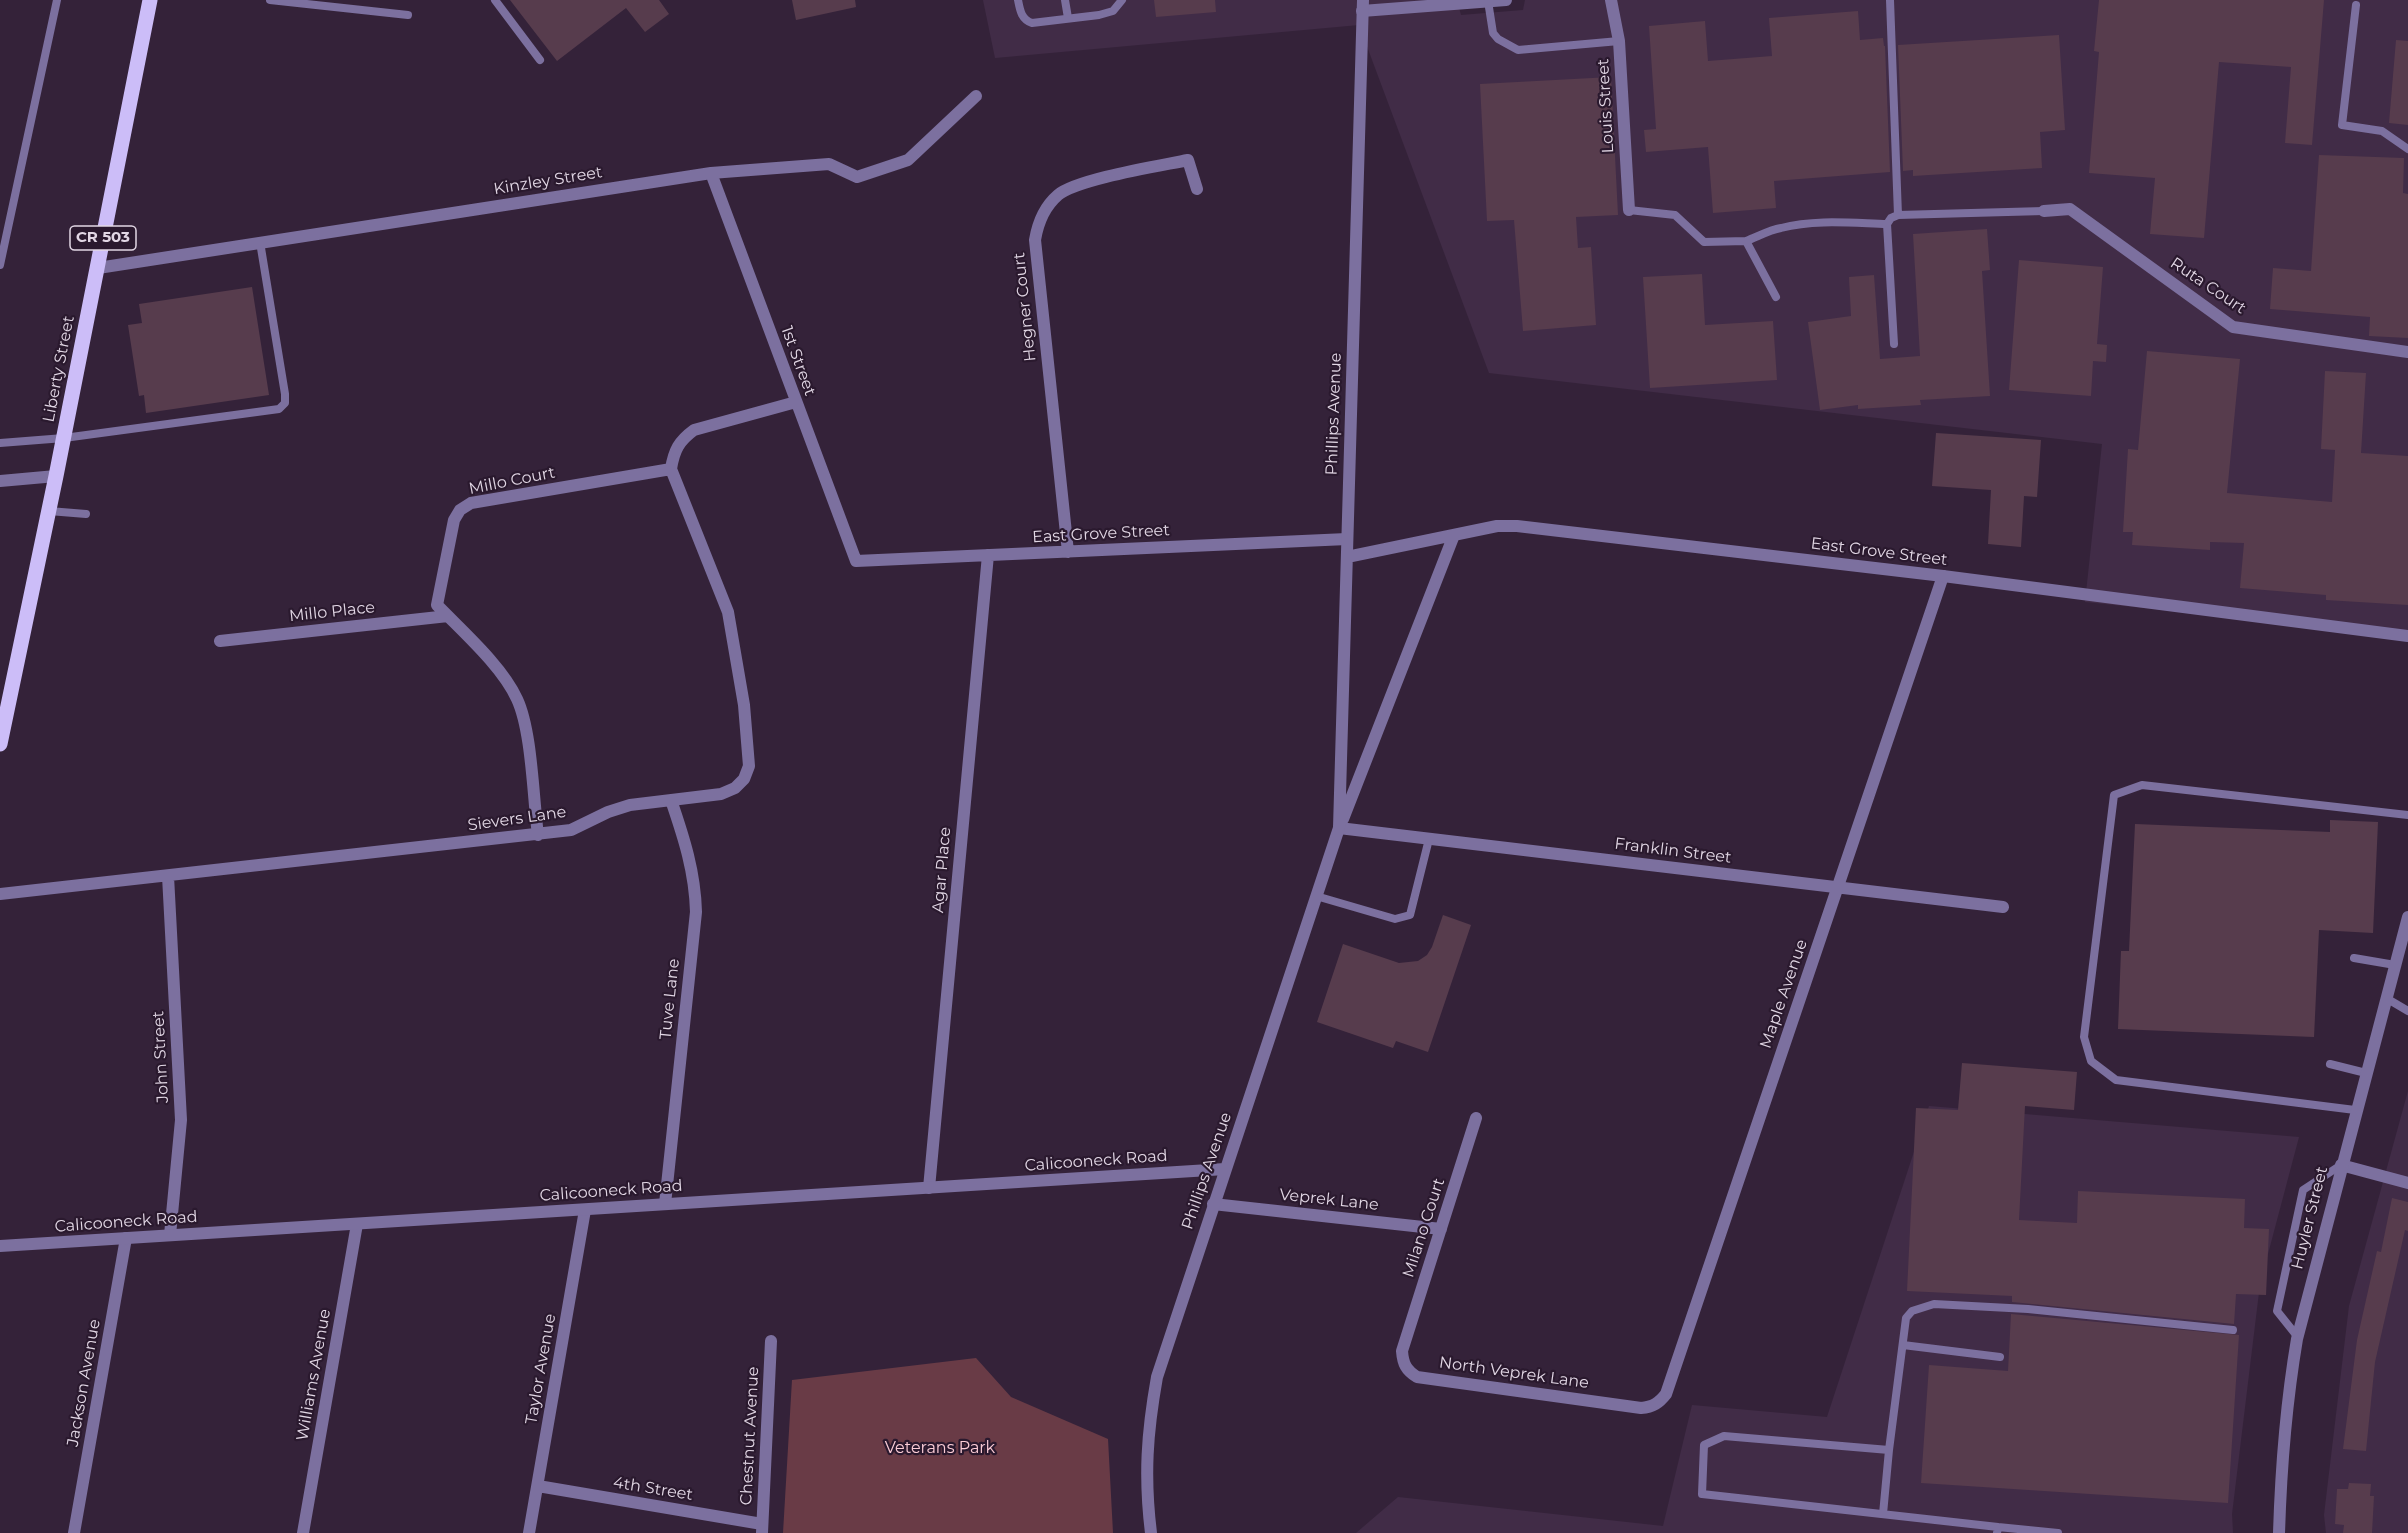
<!DOCTYPE html>
<html>
<head>
<meta charset="utf-8">
<style>
  body { margin:0 }
  canvas { display:block; background:#342239 }
</style>
</head>
<body>
<canvas width="2408" height="1533"></canvas>
<script>
const ctx = document.querySelector('canvas').getContext('2d');
ctx.lineJoin = 'round';
function paint(path, color) {
  ctx.fillStyle = color;
  ctx.fill(path, 'evenodd');
}
function strokePath(path, color, width, dash) {
  ctx.strokeStyle = color;
  ctx.lineWidth = width;
  ctx.lineCap = dash ? 'butt' : 'round';
  ctx.setLineDash(dash || []);
  ctx.stroke(path);
}
function write(font, color, halo, rows, align = 'center') {
  ctx.font = font + ' Montserrat,sans-serif';
  ctx.lineWidth = 4.5;
  ctx.setLineDash([]);
  ctx.textBaseline = 'middle';
  ctx.strokeStyle = halo;
  ctx.fillStyle = color;
  for (const [text, x, y, turn = 0] of rows) {
    ctx.save();
    ctx.translate(x, y);
    ctx.rotate((+turn || 0) * Math.PI / 180);
    ctx.textAlign = isNaN(turn) ? turn : align;
    if (halo) ctx.strokeText(text, 0, 0);
    ctx.fillText(text, 0, 0);
    ctx.restore();
  }
}
paint(new Path2D(`
  M983 0H1457L1461 15 1523 10 1525 0H2408V635L2085 602 2102 444 1489 373 1359 25 995 58Z
  M2408 1091V1533H2326L2324 1515 2349 1306Z
  M1929 1106 2299 1137 2260 1284 2232 1514 2233 1533H1356L1398 1497 1663 1526 1692 1405 1827 1417Z`), '#412c47');
paint(new Path2D(`
  M976 1358 1011 1397 1108 1439 1113 1533H783L792 1380Z`), '#693b46');
paint(new Path2D(`
  M510 0H659L669 14 645 32 626 8 557 61Z
  M792 0H855L856 7 796 20Z
  M1154 0H1215L1216 12 1156 17Z
  M2099 0H2324L2312 145 2285 143 2291 67 2219 62 2204 238 2150 234 2155 178 2089 173 2099 52 2094 51Z
  M1858 11 1860 40 1883 38 1884 46H1885L1890 172 1774 181 1776 208 1713 213 1708 147 1646 152 1644 130 1656 129 1649 26 1705 21 1708 61 1772 56 1769 18Z
  M2059 35 2065 130 2040 132 2042 168 1913 176V170L1903 171 1898 45Z
  M2396 40 2408 41V125L2389 123Z
  M1611 77 1618 215 1576 217 1578 248 1591 247 1596 325 1523 331 1514 220 1487 221 1480 84Z
  M2319 155 2404 158 2403 193 2408 194V338L2369 336 2370 317 2270 309 2273 268 2311 271Z
  M1987 229 1990 270 1982 271 1990 396 1920 400 1921 405 1858 409V405L1820 410 1808 322 1851 316 1849 277 1874 275 1880 359 1920 356 1913 234Z
  M2019 260 2103 267 2097 344 2107 345 2106 362 2093 361 2091 396 2009 390Z
  M1702 274 1705 325 1773 321 1777 380 1650 388 1643 277Z
  M252 287 269 395 146 413 144 395 139 396 128 325 142 323 139 304Z
  M2147 351 2240 359 2227 493 2332 502 2335 450 2321 449 2325 371 2366 373 2361 453 2408 456V605L2326 600V595L2240 588 2244 543 2210 542V550L2132 545 2133 532H2123L2128 449 2138 450Z
  M1936 433 2041 440 2037 497 2024 496 2021 547 1988 544 1991 490 1932 486Z
  M2330 820 2378 822 2373 933 2319 930 2314 1037 2118 1029 2121 951H2129L2135 824 2330 832Z
  M1443 915 1471 925 1428 1052 1396 1041 1393 1048 1317 1022 1343 944 1399 963 1418 961 1427 955 1432 947Z
  M1962 1063 2077 1072 2074 1110 2025 1106 2019 1220 2077 1223 2078 1191 2245 1199 2244 1228 2269 1229 2266 1295 2236 1294 2234 1324 2012 1302V1296L1907 1291 1916 1108 1958 1110Z
  M2392 1198 2408 1202V1231L2405 1230 2375 1362 2366 1451 2343 1449 2357 1340 2377 1251 2381 1252Z
  M2011 1314 2239 1335 2228 1503 1921 1483 1929 1365 2008 1371Z
  M2349 1483 2371 1484 2370 1496H2374L2372 1533H2343L2344 1525 2335 1524 2337 1489H2348Z`), '#573c4d');
strokePath(new Path2D(`
  M270 0 408 15
  M495 0 540 60
  M1018 0C1020 10 1021 19 1032 23L1099 15 1113 11 1122 0
  M1065 0 1068 18
  M1890 0 1898 215
  M1488 1 1493 33 1498 39 1518 50 1619 41
  M2356 5 2342 125 2382 131 2408 149
  M1629 210 1675 215 1704 242 1746 241 1776 297
  M1746 241C1757 237 1769 230 1781 228 1815 219 1852 223 1887 224
  M0 265 57 0
  M1894 344 1887 224 1891 218 1898 215 2044 211
  M0 443 64 438 279 409 285 403V394L260 242
  M49 511 86 514
  M1316 896 1395 919 1410 915 1429 839
  M2354 958 2395 965
  M2386 998 2408 1011
  M2330 1064 2366 1073
  M2355 1110 2116 1080 2091 1061 2084 1037 2114 795 2142 785 2408 815
  M2297 1336 2277 1311 2303 1190 2341 1165
  M1903 1345 2000 1357
  M1883 1514 1889 1450
  M1998 1527 1702 1494 1704 1445 1724 1436 1889 1450 1906 1318 1912 1311 1934 1304 2028 1309 2233 1330
  M1997 1533 1998 1527 2058 1533`), '#7c709f', 8);
strokePath(new Path2D(`
  M1611 0 1619 41 1629 210
  M1362 11 1506 0
  M711 173 856 561 1347 539
  M2044 211 2070 209 2233 327 2408 352
  M98 268 711 173 829 164 857 177 908 160 976 96
  M671 469C674 450 679 441 694 430L796 402
  M0 481 56 476
  M1068 552 1035 240C1038 222 1044 207 1058 195 1077 179 1159 166 1188 160L1197 189
  M220 641 448 616
  M1339 828 2003 907
  M538 835C533 798 532 731 517 699 502 666 462 631 437 605L454 520 460 510 471 503 671 469
  M168 876 181 1120 170 1235
  M0 894 571 830 608 812 630 805 721 794 735 788 744 779 749 766 744 705 728 612 671 469
  M1476 1118 1402 1351C1403 1364 1406 1370 1417 1377L1641 1408C1653 1407 1659 1403 1666 1394L1943 576
  M2341 1165 2408 1183
  M929 1188 988 555
  M665 1204 696 912C695 872 684 838 671 800
  M1213 1204 1441 1229
  M538 1486 762 1524
  M74 1533 126 1238
  M303 1533 357 1224
  M529 1533 585 1210
  M762 1533 771 1341`), '#7c709f', 12);
strokePath(new Path2D(`
  M1347 557 1497 526H1517L1943 576 2408 636
  M1343 819 1454 535
  M0 1246 1225 1169
  M1151 1533C1144 1476 1147 1433 1157 1377L1339 828 1363 0
  M2279 1533C2281 1468 2286 1404 2297 1339L2408 917`), '#7c709f', 12);
strokePath(new Path2D(`
  M0 744 56 476 150 0`), '#ccbdf8', 15);
for (const [x, y, w] of [
  [103,238,66]
]) {
  const box = new Path2D();
  box.roundRect(x - w / 2, y - 12, w, 24, 4.5);
  ctx.fillStyle = '#2a192e';
  ctx.fill(box);
  strokePath(box, '#e2d7e5', 1.5);
}
write('bold 15px', '#e2d7e5', null, [
  ["CR 503",103,238]
]);
write('16px', '#e2d7e5', '#2a192e', [
  ["Louis Street",1606,106,-93],
  ["Kinzley Street",548,181,-9],
  ["Ruta Court",2208,286,34],
  ["Hegner Court",1025,307,-96],
  ["1st Street",798,361,70],
  ["Liberty Street",59,369,-79],
  ["Phillips Avenue",1334,414,-88],
  ["Millo Court",512,481,-11],
  ["East Grove Street",1101,534,-3],
  ["East Grove Street",1879,552,7],
  ["Millo Place",332,612,-6],
  ["Sievers Lane",517,819,-8],
  ["Franklin Street",1673,851,7],
  ["Agar Place",942,870,-85],
  ["Maple Avenue",1784,994,-71],
  ["Tuve Lane",670,999,-84],
  ["John Street",161,1057,-93],
  ["Calicooneck Road",1096,1161,-4],
  ["Phillips Avenue",1207,1171,-71],
  ["Calicooneck Road",611,1191,-4],
  ["Veprek Lane",1329,1200,6],
  ["Huyler Street",2310,1218,-76],
  ["Calicooneck Road",126,1222,-4],
  ["Milano Court",1424,1228,-72],
  ["Taylor Avenue",541,1369,-80],
  ["North Veprek Lane",1514,1373,8],
  ["Williams Avenue",314,1375,-80],
  ["Jackson Avenue",84,1383,-80],
  ["Chestnut Avenue",750,1436,-87],
  ["4th Street",653,1489,9]
]);
write('16px', '#fccdd7', '#2a192e', [
  ["Veterans Park",940,1448]
]);
</script>
</body>
</html>
